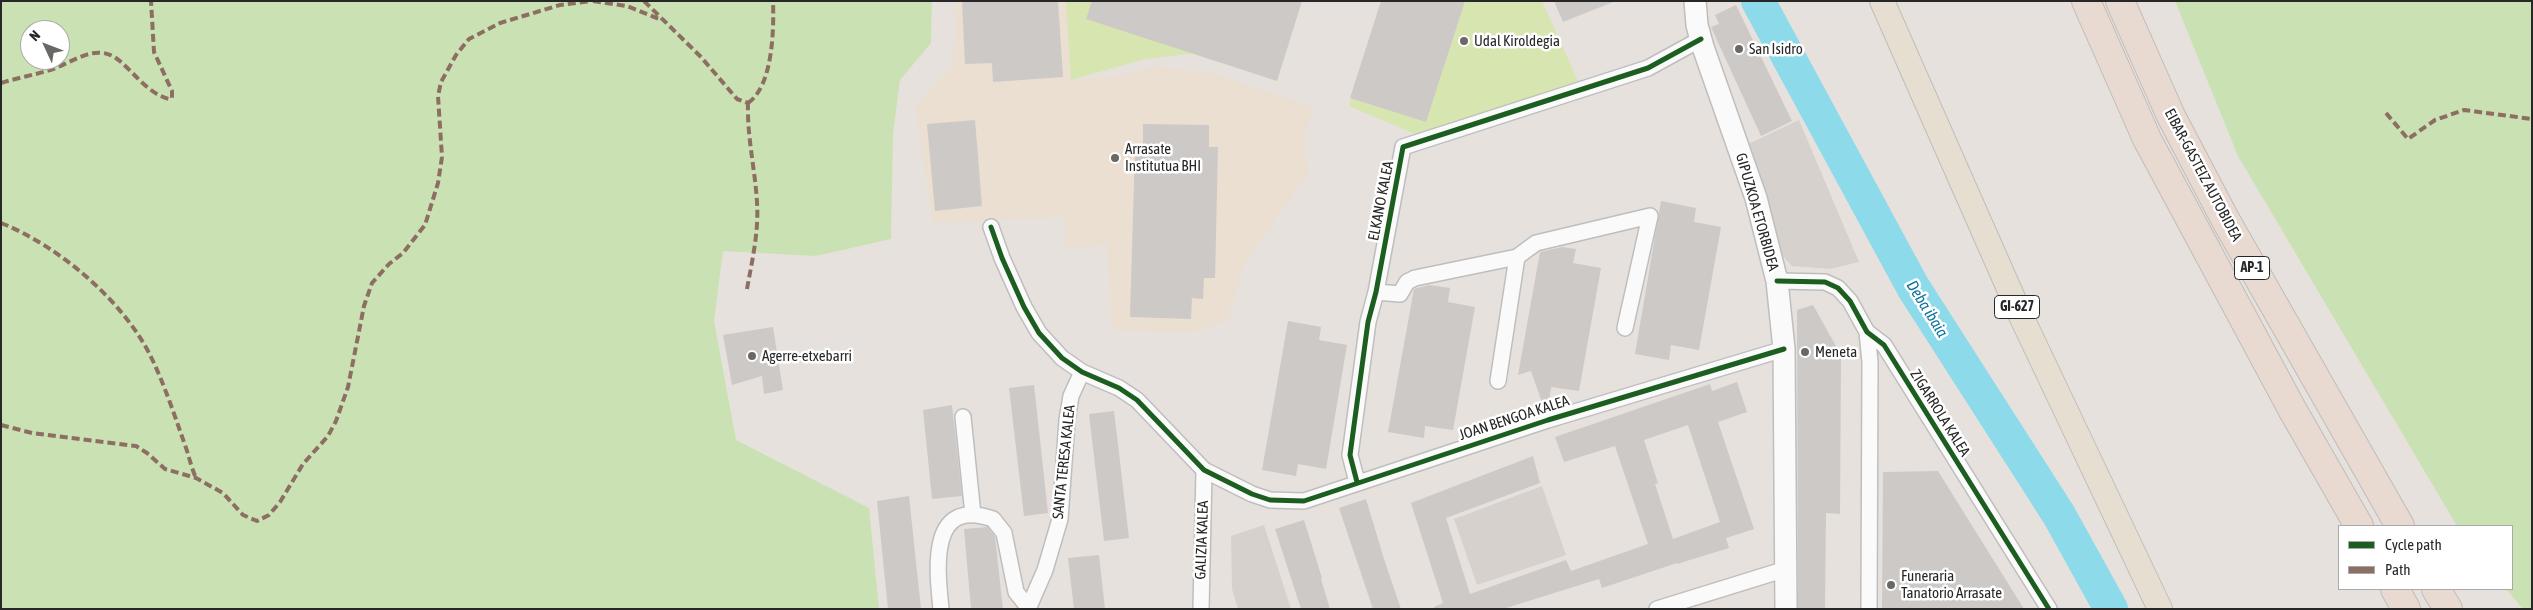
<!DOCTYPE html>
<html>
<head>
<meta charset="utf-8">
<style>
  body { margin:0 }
  #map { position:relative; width:2533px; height:610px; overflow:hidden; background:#e6e1dc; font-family:"Asap Condensed",sans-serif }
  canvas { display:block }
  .frame { position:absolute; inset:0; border:2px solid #272727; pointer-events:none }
  .legend { position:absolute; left:2338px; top:525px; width:175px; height:65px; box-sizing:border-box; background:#fff; border:1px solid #a9a9a9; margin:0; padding:6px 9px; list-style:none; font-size:15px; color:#272727 }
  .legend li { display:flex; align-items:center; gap:10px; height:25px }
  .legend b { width:25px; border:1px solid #a9a9a9 }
  .north { position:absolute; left:20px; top:20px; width:50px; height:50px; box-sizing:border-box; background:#fff; border:1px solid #a9a9a9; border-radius:50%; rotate:313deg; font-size:14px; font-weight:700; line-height:20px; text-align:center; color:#272727 }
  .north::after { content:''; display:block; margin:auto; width:18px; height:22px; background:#6a6866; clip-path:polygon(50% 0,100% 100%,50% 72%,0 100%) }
</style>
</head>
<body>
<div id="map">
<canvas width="2533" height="610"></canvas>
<div class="frame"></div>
<ul class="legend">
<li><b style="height:6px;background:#1b5e20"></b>Cycle path</li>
<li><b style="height:6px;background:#8d6e63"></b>Path</li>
</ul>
<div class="north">N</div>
</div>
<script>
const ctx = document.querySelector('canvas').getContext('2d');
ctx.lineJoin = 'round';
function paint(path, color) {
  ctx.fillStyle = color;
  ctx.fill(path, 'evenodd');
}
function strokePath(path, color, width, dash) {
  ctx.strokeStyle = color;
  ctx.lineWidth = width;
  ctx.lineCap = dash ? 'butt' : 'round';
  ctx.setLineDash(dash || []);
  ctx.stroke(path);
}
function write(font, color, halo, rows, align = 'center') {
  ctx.font = font + ' "Asap Condensed",sans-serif';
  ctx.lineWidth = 5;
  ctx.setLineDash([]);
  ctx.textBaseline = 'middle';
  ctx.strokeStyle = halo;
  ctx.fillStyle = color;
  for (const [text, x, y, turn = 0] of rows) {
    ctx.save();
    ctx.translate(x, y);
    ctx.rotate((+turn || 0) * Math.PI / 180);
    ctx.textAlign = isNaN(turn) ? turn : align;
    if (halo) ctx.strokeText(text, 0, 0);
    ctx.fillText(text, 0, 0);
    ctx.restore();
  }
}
paint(new Path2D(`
  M954 1H1067L1072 80 1114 77 1156 66 1218 75 1315 108 1306 128 1303 146 1309 171 1244 265 1228 320 1193 333 1112 330 1107 244 1066 250V217L933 223 915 107 952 64 956 32Z`), '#eadfd0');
paint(new Path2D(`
  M1 1H932L931 43 900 80 893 134 891 239 816 256 723 251 714 321 736 440 869 508 879 609H1ZM30 30H60V60H30Z
  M2175 1H2532V609H2523L2506 589H2512V526H2457L2238 156Z`), '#cae2b3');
paint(new Path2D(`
  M1066 1H1302L1277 81 1198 53 1145 59 1071 80Z
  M1381 1H1542L1578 81 1417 135 1349 106Z`), '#d7e6b1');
paint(new Path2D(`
  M1799 120 1859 262 1830 269 1792 266 1780 253 1746 145Z
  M1542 486 1566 555 1477 585 1454 519Z
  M1264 525 1291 609H1238L1232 589 1231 536Z`), '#d6d1cc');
strokePath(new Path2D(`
  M1758 1 1913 287 2059 515 2111 609`), '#8ddaea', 34);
paint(new Path2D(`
  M962 1H1058L1063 77 993 82 992 63 965 64Z
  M1092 1H1302L1277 81 1086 19Z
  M1381 1H1465L1426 122 1350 98Z
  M1554 1H1613V2L1563 22Z
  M1736 5 1792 121 1761 136 1711 27 1719 24 1715 15Z
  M975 120 982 206 935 211 927 124Z
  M1143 124 1209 125V147H1218L1215 278H1204L1203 299 1192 298 1191 319 1130 317 1135 147 1143 148Z
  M1661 201 1696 208 1694 222 1721 227 1699 350 1671 345 1669 360 1635 354Z
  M1562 247 1576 249 1573 263 1601 268 1579 391 1551 387 1548 410 1545 411 1531 371 1518 375 1540 252Z
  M1429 285 1450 288 1448 302 1475 307 1453 430 1425 426 1424 438 1388 432 1414 289Z
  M1813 305 1841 355 1840 514 1826 513 1825 609H1798L1797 310Z
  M1288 321 1321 327 1319 340 1347 345 1326 469 1298 464 1296 476 1262 470Z
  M773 327 783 390 764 394 762 376 732 385 723 335Z
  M1737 382 1747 412 1718 422 1754 529 1726 538 1729 548 1677 564V563L1602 588 1599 579 1503 609H1434V607L1443 603 1411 503 1533 456 1540 483 1446 518 1470 594 1566 560 1571 571 1648 544 1615 446 1564 462 1555 437 1710 384 1712 391ZM1688 425 1720 522 1673 539 1655 484 1658 483 1644 440Z
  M1034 385 1048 513 1024 516 1009 388Z
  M952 405 962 496 932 499 923 410Z
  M1114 411 1129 538 1104 541 1089 414Z
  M1938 471 2024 609H1882L1883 472Z
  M909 496 921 609H888L877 501Z
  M1366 499 1384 559 1401 609H1373L1339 508Z
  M1304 520 1322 578 1321 579 1330 609H1301L1275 529Z
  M988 527 995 537 1003 609H971L964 529Z
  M1099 555 1105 609H1074L1068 558Z`), '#cdc9c6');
const street = new Path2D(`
  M991 227 1002 258 1024 307 1039 333 1062 358 1082 372 1119 388 1137 400 1204 470 1252 494 1270 500 1304 501 1548 420 1784 349
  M1777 281 1825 282 1838 288 1850 301 1867 332 1884 345 2049 609
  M1376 292 1400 294 1407 282 1415 278 1517 257 1536 243 1650 216 1625 328
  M1867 332 1870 362 1869 609
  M1498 381 1517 257
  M963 417 973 515
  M1357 482 1350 455 1368 322 1376 292 1403 147 1648 68 1701 39
  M941 609C937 570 928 496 993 519L1004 533 1016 592 1028 607
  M1028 609 1045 570 1060 519 1067 420 1071 396 1082 372
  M1201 609 1204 470
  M1657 609 1786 569`);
const secondary = new Path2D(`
  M1695 1 1697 25 1703 47 1756 198 1777 281 1784 349 1786 609`);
const primary = new Path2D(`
  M1882 1 2021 316 2160 609`);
const highway = new Path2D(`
  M2086 1 2147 139 2292 409 2359 526
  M2120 1 2171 116 2225 219 2400 526
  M2395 589 2406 609
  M2436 589 2448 609`);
strokePath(street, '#bfbebe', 18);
strokePath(secondary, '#bfbebe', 24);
strokePath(primary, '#bfbdbb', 26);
strokePath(highway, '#bfbdbb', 30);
strokePath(street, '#fbfafa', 15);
strokePath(secondary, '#fbfafa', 21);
strokePath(primary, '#e6dfd1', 24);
strokePath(highway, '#e8d9d1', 28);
strokePath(new Path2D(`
  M593 1 627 6 659 19
  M644 1 701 57 737 99 748 103
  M1 83C17 78 34 75 50 70 73 63 97 40 121 62 135 74 149 94 169 99L172 98V91L154 52 151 1
  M748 103C773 86 774 29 773 1
  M2386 113 2408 139 2435 120 2464 110 2532 119
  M1 223C59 246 125 302 152 359 165 386 175 417 185 445 189 456 191 467 196 478
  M747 289C752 261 759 232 757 202 755 169 747 137 748 103
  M1 425 32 433 136 446 147 453 165 469 196 478 223 493 243 515 257 521 269 515 280 502 303 464 328 436 336 421 348 387 364 306 372 283 389 264 403 253 425 225 438 183 442 157 438 96 441 82 456 55 469 39 500 23 560 5 591 1`), '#8d6e63', 4, [8, 4]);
strokePath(new Path2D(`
  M991 227 1002 258 1024 307 1039 333 1062 358 1082 372 1119 388 1137 400 1204 470 1252 494 1270 500 1304 501 1548 420 1784 349
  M1777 281 1825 282 1838 288 1850 301 1867 332 1884 345 2049 609
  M1357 482 1350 455 1368 322 1376 292 1403 147 1648 68 1701 39`), '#1b5e20', 5);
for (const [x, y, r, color] of [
  [1464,41,5,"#6a6866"],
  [1739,49,5,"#6a6866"],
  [1115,158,5,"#6a6866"],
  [1805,352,5,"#6a6866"],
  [752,356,5,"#6a6866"],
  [1891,585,5,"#6a6866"]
]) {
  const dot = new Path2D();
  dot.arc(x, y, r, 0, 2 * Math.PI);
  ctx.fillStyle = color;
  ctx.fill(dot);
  strokePath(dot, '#fff', 2);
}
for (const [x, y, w] of [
  [2252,268,35],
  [2017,307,45]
]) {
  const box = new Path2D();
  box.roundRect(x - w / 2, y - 11.5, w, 23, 4);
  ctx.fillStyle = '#fff';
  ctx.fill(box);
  strokePath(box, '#272727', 1);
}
write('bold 14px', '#272727', null, [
  ["AP-1",2252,268],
  ["GI-627",2017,307]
]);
write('15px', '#272727', '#fff', [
  ["Udal Kiroldegia",1474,41],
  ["San Isidro",1749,49],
  ["Arrasate",1125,149],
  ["Institutua BHI",1125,166],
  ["Meneta",1815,352],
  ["Agerre-etxebarri",762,356],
  ["Funeraria",1901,576],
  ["Tanatorio Arrasate",1901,593]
], 'left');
write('15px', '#272727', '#fff', [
  ["EIBAR-GASTEIZ AUTOBIDEA",2203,175,62],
  ["ELKANO KALEA",1381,201,-79],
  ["GIPUZKOA ETORBIDEA",1757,212,74],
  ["ZIGARROLA KALEA",1940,413,58],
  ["JOAN BENGOA KALEA",1514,418,-18],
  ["SANTA TERESA KALEA",1064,462,-84],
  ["GALIZIA KALEA",1202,540,-88]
]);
write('italic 16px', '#0a7398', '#fff', [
  ["Deba ibaia",1927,309,58]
]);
</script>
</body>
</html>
